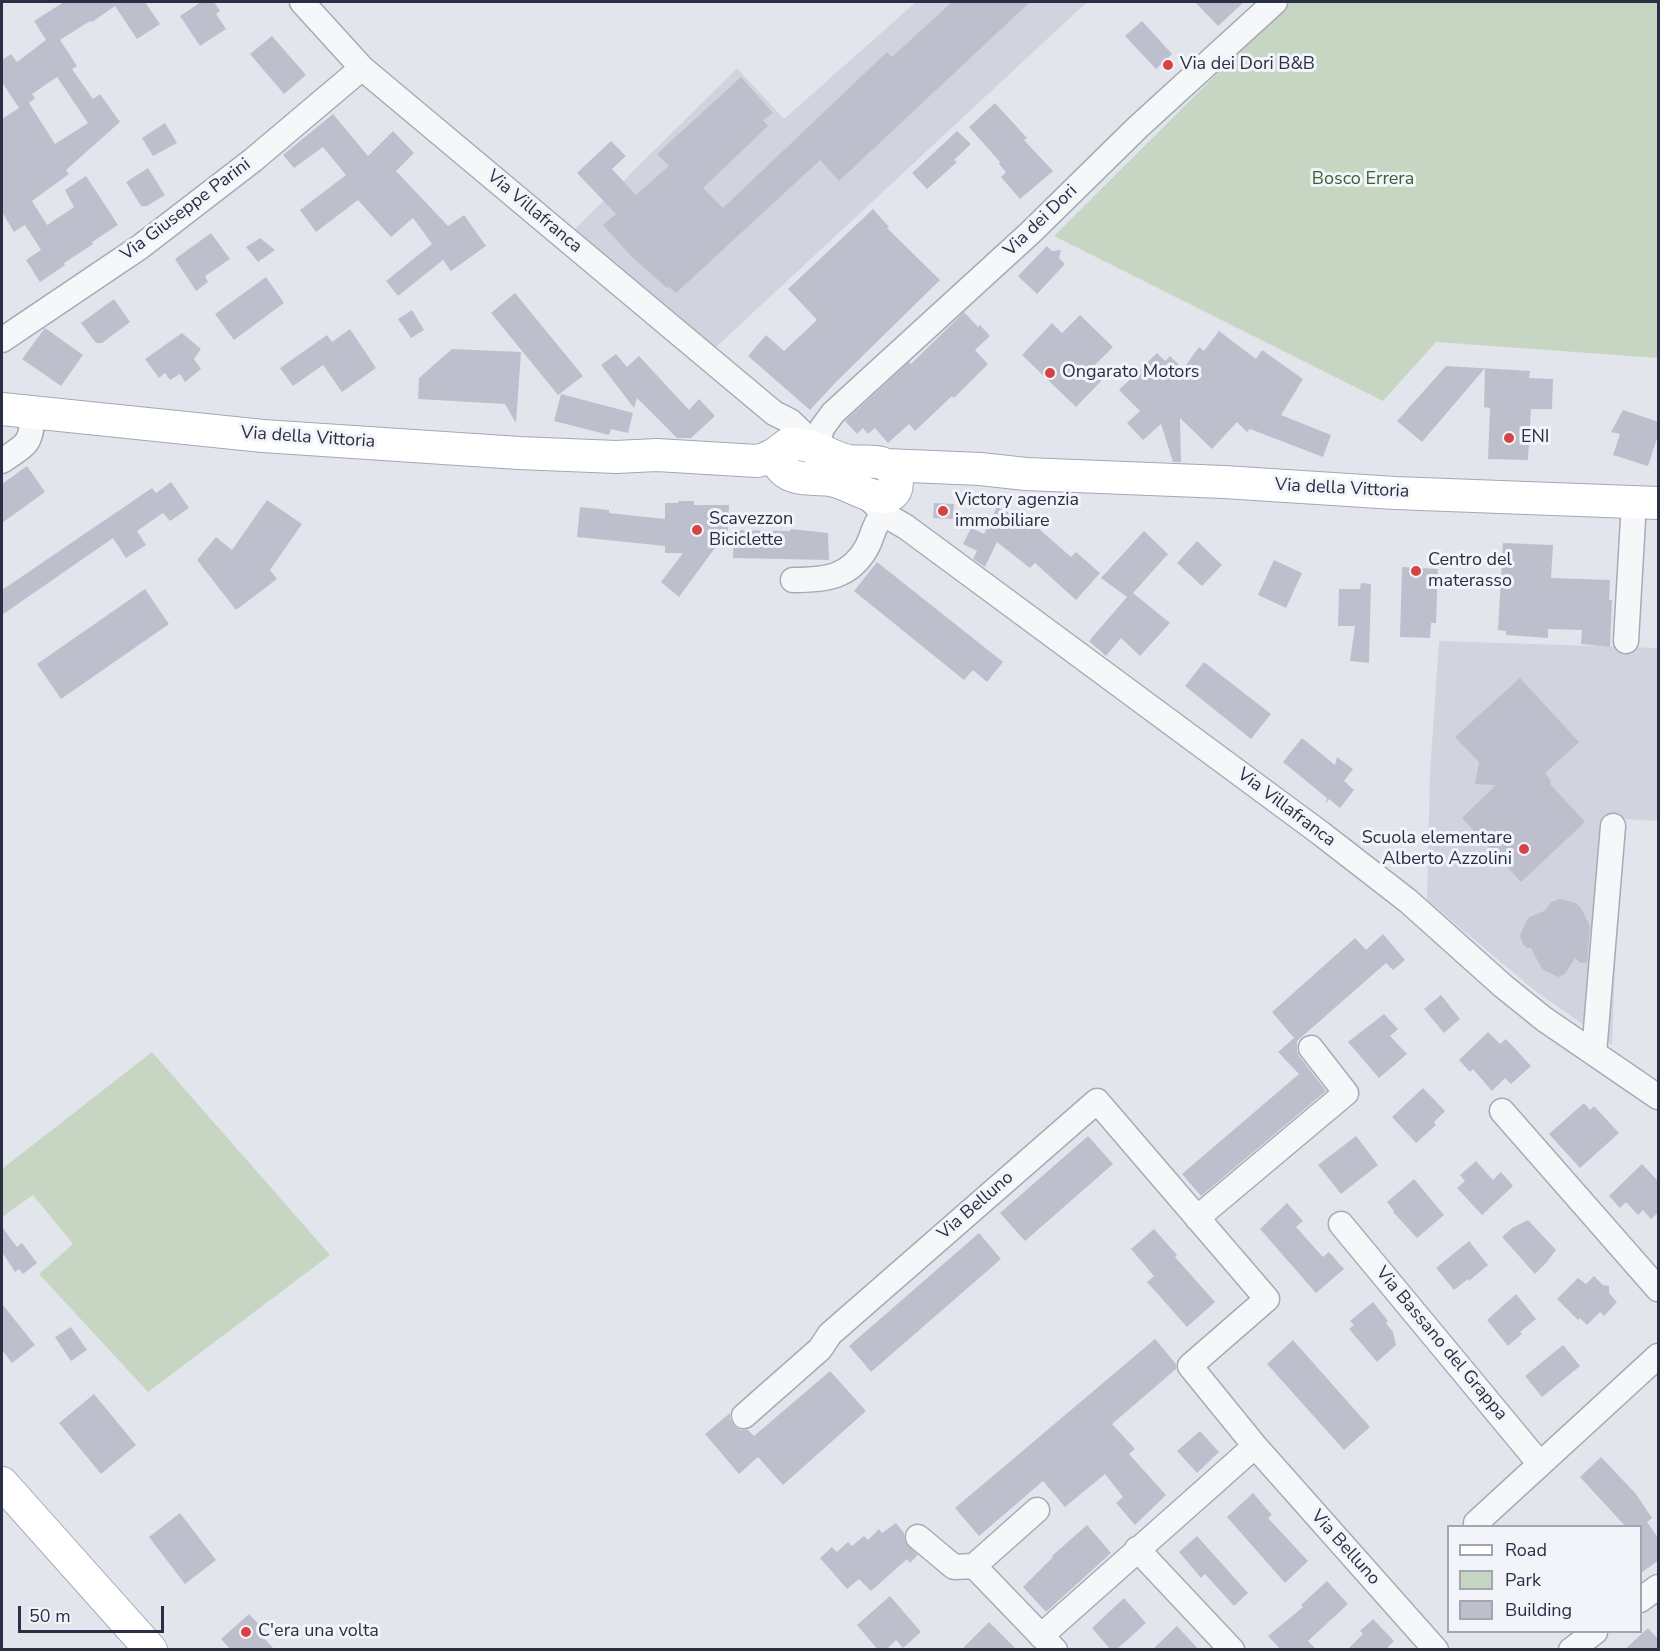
<!DOCTYPE html>
<html>
<head>
<meta charset="utf-8">
<style>
  body { margin:0 }
  #map { position:relative; width:1660px; height:1651px; overflow:hidden; background:#e3e5ec; font-family:"Nunito Sans",sans-serif }
  canvas { display:block }
  .frame { position:absolute; inset:0; border:3px solid #293045; pointer-events:none }
  .legend { position:absolute; left:1447px; top:1525px; width:195px; height:108px; box-sizing:border-box; background:#f3f4f9; border:2px solid #a2a6b1; margin:0; padding:8px 10px; list-style:none; font-size:18px; color:#293045 }
  .legend li { display:flex; align-items:center; gap:12px; height:30px }
  .legend b { width:30px; border:2px solid #a2a6b1 }
  .scale { position:absolute; left:18px; top:1606px; width:146px; height:27px; box-sizing:border-box; border:3px solid #293045; border-top:0; padding-left:8px; font-size:18px; line-height:21px; white-space:nowrap; color:#293045; -webkit-text-stroke:4px #f3f4f9; paint-order:stroke }
</style>
</head>
<body>
<div id="map">
<canvas width="1660" height="1651"></canvas>
<div class="frame"></div>
<ul class="legend">
<li><b style="height:8px;background:#fff"></b>Road</li>
<li><b style="height:16px;background:#c6d6c3"></b>Park</li>
<li><b style="height:16px;background:#bdc0cc"></b>Building</li>
</ul>
<div class="scale">50 m</div>
</div>
<script>
const ctx = document.querySelector('canvas').getContext('2d');
ctx.lineJoin = 'round';
function paint(path, color) {
  ctx.fillStyle = color;
  ctx.fill(path, 'evenodd');
}
function strokePath(path, color, width, dash) {
  ctx.strokeStyle = color;
  ctx.lineWidth = width;
  ctx.lineCap = dash ? 'butt' : 'round';
  ctx.setLineDash(dash || []);
  ctx.stroke(path);
}
function write(font, color, halo, rows, align = 'center') {
  ctx.font = font + ' "Nunito Sans",sans-serif';
  ctx.lineWidth = 6;
  ctx.setLineDash([]);
  ctx.textBaseline = 'middle';
  ctx.strokeStyle = halo;
  ctx.fillStyle = color;
  for (const [text, x, y, turn = 0] of rows) {
    ctx.save();
    ctx.translate(x, y);
    ctx.rotate((+turn || 0) * Math.PI / 180);
    ctx.textAlign = isNaN(turn) ? turn : align;
    if (halo) ctx.strokeText(text, 0, 0);
    ctx.fillText(text, 0, 0);
    ctx.restore();
  }
}
paint(new Path2D(`
  M916 2H1087L700 362 560 244 737 68 784 119Z
  M1439 641 1658 648V821L1621 819 1612 1045 1534 990 1427 900 1430 772Z`), '#d1d4de');
paint(new Path2D(`
  M1289 2H1658V358L1436 342 1383 401 1054 236Z
  M152 1052 330 1255 148 1392 39 1274 73 1244 33 1195 2 1217V1169Z`), '#c6d6c3');
paint(new Path2D(`
  M64 2H145L160 24 137 39 115 6 92 22 90 21 60 40 77 66 72 69 93 99 100 94 120 122 66 170 69 174 32 201 47 225 74 207 65 190 86 176 118 225 92 242 93 244 64 263 65 265 40 282 26 260 41 250 25 225 14 232 2 212V119L19 108 2 82V60L11 54 17 62 46 40 34 21ZM57 77 88 123 55 144 29 103 35 98 32 94Z
  M201 2H214L220 11 216 14 226 29 200 46 180 16Z
  M952 2H1030L839 181 820 160 676 293 669 287 667 288 631 256 603 225 616 214 577 173 611 141 626 156 612 169 636 195 669 166 657 154 741 77 773 113 763 120 768 126 703 188 723 208 887 52 892 57Z
  M1195 2H1244L1218 26Z
  M1142 21 1172 54 1156 69 1125 36Z
  M272 36 306 75 284 94 250 54Z
  M995 103 1027 138 1024 140 1053 171 1020 199 1001 177 1006 172 999 164 1000 162 969 127Z
  M333 114 368 156 393 131 414 153 396 171 448 226 464 215 486 246 451 271 443 260 398 296 386 281 432 244 413 218 391 237 358 200 316 232 300 210 346 175 323 147 294 168 283 155Z
  M165 123 177 143 153 156 142 138Z
  M957 131 971 144 954 160 957 162 927 189 912 173Z
  M148 168 165 195 147 206H141L126 182Z
  M873 209 889 227 887 228 940 280 836 382 810 410 748 356 766 335 784 351 817 320 788 289Z
  M211 233 230 259 205 276 208 282 196 291 175 259Z
  M260 238 275 250 258 262 246 247Z
  M1047 246 1052 251 1061 250 1059 258 1065 264 1037 294 1018 276Z
  M266 277 284 303 234 340 215 314Z
  M515 293 583 376 558 395 491 313Z
  M114 299 130 322 102 343H96L81 323Z
  M412 310 424 330 411 338 398 319Z
  M964 312 978 327 980 325 990 336 975 350 988 364 954 398 952 396 915 431 909 424 888 443 875 428 868 434 863 428 857 434 845 421 909 362 911 364Z
  M1080 315 1113 347 1095 365 1106 376 1076 407 1022 355 1052 323 1062 333Z
  M45 328 83 355 61 386 22 359Z
  M350 329 376 368 342 392 323 365 293 386 280 368 327 335 332 342Z
  M1219 331 1256 359 1262 350 1303 379 1281 415 1331 435 1323 457 1250 429 1247 432 1237 422 1212 449 1180 418 1181 462H1173L1161 424 1143 440 1127 423 1140 411 1119 390 1157 353 1165 361 1170 356 1183 369 1199 347 1204 351Z
  M182 333 201 349 194 359 201 369 185 382 180 374 170 380 165 373 159 378 145 359Z
  M452 349 521 352 516 423 505 404 418 399 419 378Z
  M616 354 627 367 639 356 689 410 699 399 715 416 691 438H677L637 398 634 408 601 365Z
  M1446 366 1530 371 1529 378 1553 379 1552 409H1531L1528 460 1488 459 1490 408 1484 407 1485 368 1422 442 1397 421Z
  M561 394 633 413 628 433 611 429 609 435 554 421Z
  M1623 410 1659 422V432L1648 466 1613 455 1620 434 1611 432Z
  M27 466 45 492 2 523V484Z
  M171 482 189 508 170 521 163 513 137 531 146 545 126 558 113 538 2 615V590L152 488 156 493Z
  M267 500 302 524 270 570 277 579 236 610 197 560 216 537 232 550Z
  M679 501H694V505H729L728 530 679 597 661 582 683 553H665V546L577 537 580 507 609 510V513L665 519V503H678Z
  M934 503 954 504 953 519 933 518Z
  M997 507 1030 523 1031 522 1071 557 1076 552 1100 573 1076 600 1035 563 1030 568 997 542 985 567 973 559 977 551 963 544 971 528 984 534Z
  M791 529 828 533 829 560 733 558 734 530 790 531Z
  M1144 531 1168 554 1133 593 1170 623 1140 656 1121 638 1106 656 1089 641 1127 597 1101 578Z
  M1197 541 1222 565 1202 586 1177 563Z
  M1503 543 1553 545 1551 578 1610 580 1609 600H1612L1610 647 1581 644 1582 630 1548 629V638L1506 635V631L1498 630Z
  M1274 560 1302 573 1286 608 1258 595Z
  M877 562 1003 662 987 682 973 670 964 680 854 591Z
  M1402 567 1438 569 1436 623H1431L1430 638 1400 637Z
  M1361 583 1371 584 1369 663 1350 661 1355 626H1338L1339 589H1360Z
  M145 589 169 624 61 699 37 664Z
  M1204 662 1271 714 1251 739 1185 686Z
  M1520 678 1579 742 1545 773 1551 781 1550 784 1585 822 1521 882 1462 818 1496 785 1475 784 1479 762 1455 737Z
  M1302 738 1335 765 1337 757 1353 769 1344 781 1354 790 1340 808 1329 799 1325 804 1327 798 1283 762Z
  M1560 899 1576 903 1581 908 1590 926 1587 963H1581L1575 958 1565 974 1558 977 1542 969 1531 948H1527L1523 944 1520 936 1526 921 1530 917 1546 910 1551 902Z
  M1383 934 1405 960 1393 970 1386 963 1297 1041V1051L1299 1056 1326 1091 1201 1196 1182 1174 1299 1074 1278 1052 1294 1038 1272 1012 1355 938 1366 950Z
  M1441 995 1460 1019 1444 1033 1424 1009Z
  M1384 1014 1398 1029 1390 1036 1407 1054 1379 1078 1348 1042Z
  M1488 1032 1500 1044 1506 1039 1531 1066 1511 1084 1505 1078 1492 1091 1473 1069 1470 1072 1459 1060Z
  M1423 1088 1445 1111 1434 1122 1436 1125 1416 1143 1392 1117Z
  M1584 1103 1590 1110 1594 1106 1619 1133 1580 1168 1549 1134Z
  M1088 1136 1113 1164 1025 1241 1000 1213Z
  M1356 1136 1378 1165 1341 1194 1318 1165Z
  M1476 1161 1493 1180 1501 1172 1513 1186 1482 1215 1457 1188 1465 1181 1460 1175Z
  M1642 1164 1659 1182V1212L1651 1219 1643 1210 1638 1215 1626 1202 1620 1208 1609 1196Z
  M1414 1179 1444 1215 1417 1238 1393 1212 1394 1211 1387 1202Z
  M1287 1203 1303 1221 1296 1227 1323 1257 1329 1252 1344 1269 1316 1293 1260 1229Z
  M1528 1220 1556 1250 1546 1263 1535 1274 1502 1237 1512 1228Z
  M2 1227 17 1247 22 1243 37 1263 23 1274 19 1269 15 1272 2 1252Z
  M1154 1229 1177 1255 1175 1257 1215 1302 1187 1327 1147 1282 1154 1276 1131 1249Z
  M979 1233 1001 1259 871 1372 849 1346Z
  M1469 1241 1488 1265 1469 1281 1468 1279 1454 1290 1436 1268Z
  M1594 1276 1603 1285 1609 1286V1293L1617 1302 1604 1316 1600 1312 1587 1325 1580 1318 1578 1320 1557 1299 1578 1278 1586 1284Z
  M1516 1294 1536 1319 1520 1332 1522 1334 1508 1346 1487 1320Z
  M1373 1302 1388 1321 1386 1323 1393 1332 1396 1345 1377 1362 1349 1329 1354 1325 1350 1321Z
  M2 1304 35 1345 12 1363 2 1350Z
  M71 1327 87 1350 71 1361 55 1337Z
  M1155 1339 1176 1364V1369L1112 1424 1135 1449 1129 1454 1166 1495 1135 1525 1116 1503 1123 1497 1105 1474 1065 1507 1043 1481 979 1536 955 1508Z
  M1293 1340 1370 1427 1344 1450 1267 1364Z
  M1563 1345 1580 1366 1542 1397 1525 1376Z
  M830 1371 866 1411 783 1485 758 1457 739 1474 705 1434 730 1413V1419L734 1426 740 1430H748L754 1436Z
  M94 1394 136 1445 101 1474 59 1423Z
  M1200 1431 1219 1452 1197 1473 1177 1451Z
  M1601 1457 1636 1494 1652 1518 1647 1522 1659 1539V1560L1641 1573V1526L1626 1527 1580 1477Z
  M1253 1493 1272 1515 1268 1518 1308 1561 1285 1583 1227 1517Z
  M180 1513 216 1560 185 1584 149 1537Z
  M896 1523 904 1533 905 1542 918 1555 910 1563 907 1559 871 1591 859 1579 847 1589 820 1558 832 1547 837 1552 848 1542 852 1546 864 1536 868 1540 879 1529 882 1533Z
  M1087 1525 1111 1553 1046 1612 1023 1587 1053 1557 1052 1556Z
  M1197 1536 1248 1593 1234 1606 1205 1574 1201 1578 1179 1552Z
  M1327 1581 1348 1604 1308 1641 1317 1650H1281L1268 1636 1303 1607 1301 1605Z
  M890 1596 921 1632 903 1648 896 1640 886 1650H878L857 1625Z
  M1124 1598 1146 1623 1116 1650H1111L1092 1628Z
  M249 1614 264 1630 260 1634 275 1650H231L221 1639Z
  M1373 1619 1394 1641 1385 1650H1347L1363 1634 1360 1631Z
  M989 1622 1017 1650H961Z
  M1177 1626 1199 1650H1152Z
  M1648 1628 1659 1640V1650H1624Z`), '#bdc0cc');
const minor = new Path2D(`
  M302 2 362 68 774 413 790 421 817 447
  M2 340 140 247 253 160 362 68
  M817 447 822 428 833 413 1030 233 1138 127 1275 2
  M2 461C28 443 31 445 33 412
  M862 492 887 516 906 527 1319 832 1408 901 1503 986 1544 1019 1658 1097
  M793 580C825 580 850 578 867 547 874 533 873 526 884 512
  M1626 641 1634 502
  M1594 1053 1613 826
  M1502 1111 1658 1289
  M1197 1218 1346 1093 1311 1048
  M1341 1224 1540 1464
  M744 1416 820 1349 830 1334 1097 1101 1267 1299 1190 1366 1255 1446
  M1037 1510 974 1566 1055 1650
  M1476 1523 1658 1356
  M918 1537 954 1567 974 1566
  M1137 1549 1232 1650
  M1640 1600 1658 1587
  M1041 1636 1255 1446 1436 1650
  M1571 1650 1595 1632`);
const major = new Path2D(`
  M2 409 263 436 519 453 616 457 657 455 757 461C771 458 778 452 788 444 814 442 826 456 849 461 861 463 876 459 886 465 900 473 902 498 882 497 863 496 848 483 830 480 811 477 791 483 779 465L780 452
  M886 465 980 469 1026 474 1224 482 1395 493 1658 503
  M2 1483 151 1650`);
strokePath(minor, '#a7abb7', 27);
strokePath(major, '#a1a8b8', 34);
strokePath(minor, '#f6f7f9', 24);
strokePath(major, '#fff', 32);
for (const [x, y, r, color] of [
  [1168,65,6,"#d64347"],
  [1050,373,6,"#d64347"],
  [1509,438,6,"#d64347"],
  [943,511,6,"#d64347"],
  [697,530,6,"#d64347"],
  [1416,571,6,"#d64347"],
  [1524,849,6,"#d64347"],
  [246,1632,6,"#d64347"]
]) {
  const dot = new Path2D();
  dot.arc(x, y, r, 0, 2 * Math.PI);
  ctx.fillStyle = color;
  ctx.fill(dot);
  strokePath(dot, '#f3f4f9', 2);
}
write('18px', '#293045', '#f3f4f9', [
  ["Via dei Dori B&B",1180,65],
  ["Ongarato Motors",1062,373],
  ["ENI",1521,438],
  ["Victory agenzia",955,501],
  ["immobiliare",955,522],
  ["Scavezzon",709,520],
  ["Biciclette",709,541],
  ["Centro del",1428,561],
  ["materasso",1428,582],
  ["Scuola elementare",1512,839,"right"],
  ["Alberto Azzolini",1512,860,"right"],
  ["C'era una volta",258,1632]
], 'left');
write('18px', '#396136', '#f3f4f9', [
  ["Bosco Errera",1363,180]
]);
write('18px', '#293045', '#f3f4f9', [
  ["Via Giuseppe Parini",186,210,-37],
  ["Via Villafranca",534,212,40],
  ["Via dei Dori",1041,221,-44],
  ["Via della Vittoria",308,438,4],
  ["Via della Vittoria",1342,489,3],
  ["Via Villafranca",1286,808,37],
  ["Via Belluno",976,1206,-41],
  ["Via Bassano del Grappa",1441,1344,50],
  ["Via Belluno",1345,1548,48]
]);
</script>
</body>
</html>
